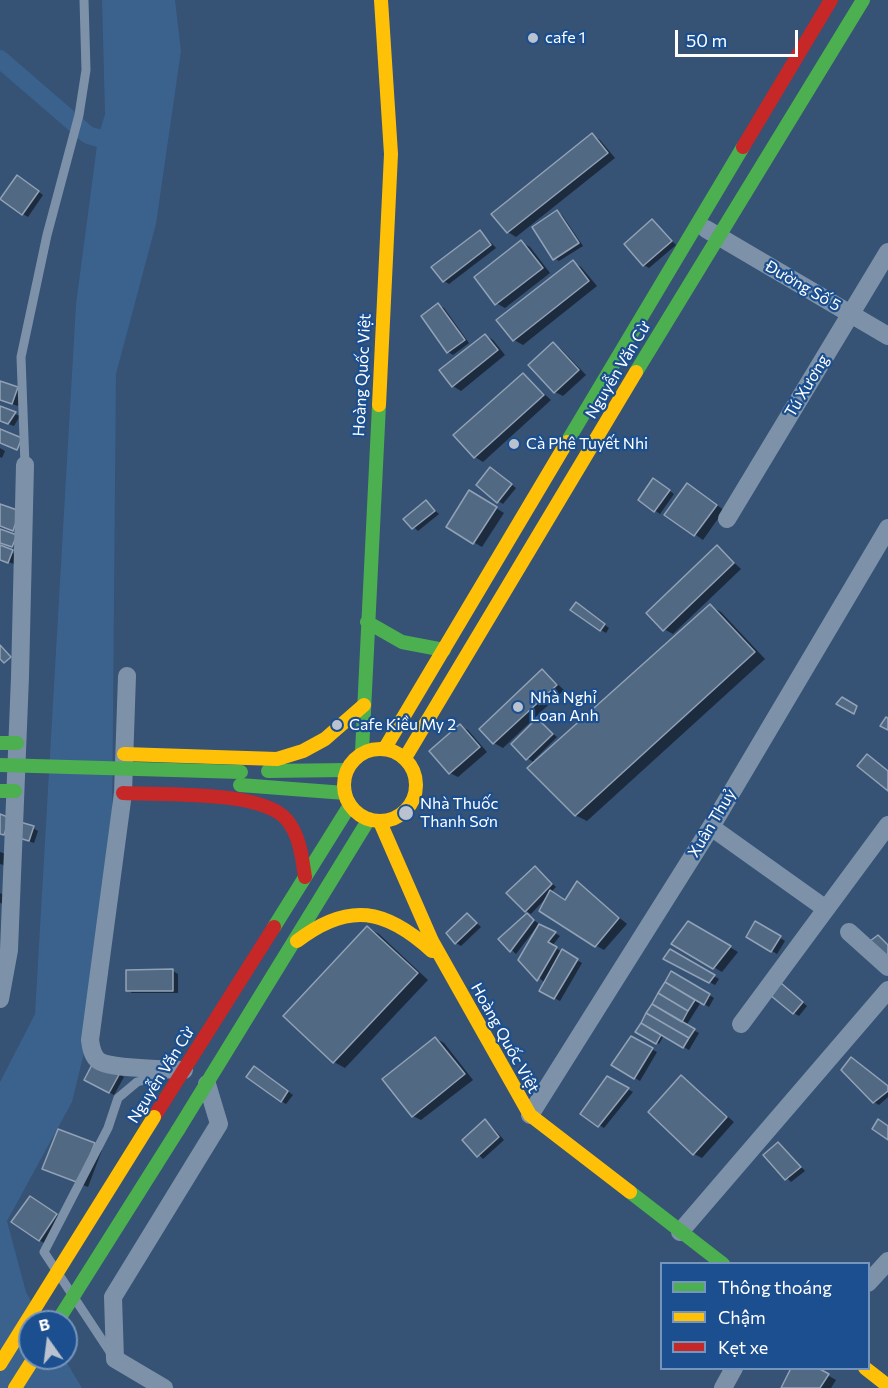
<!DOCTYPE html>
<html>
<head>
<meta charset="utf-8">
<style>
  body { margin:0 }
  #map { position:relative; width:888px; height:1388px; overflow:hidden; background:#365274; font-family:Commissioner,sans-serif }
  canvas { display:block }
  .legend { position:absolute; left:660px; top:1262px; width:210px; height:108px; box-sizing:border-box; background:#1b4f8f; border:2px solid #7695bc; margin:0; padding:8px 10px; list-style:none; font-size:18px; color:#fff }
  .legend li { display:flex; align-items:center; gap:12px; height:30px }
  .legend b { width:30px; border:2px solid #7695bc }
  .north { position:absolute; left:18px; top:1310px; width:60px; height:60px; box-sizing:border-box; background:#1b4f8f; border:2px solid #7695bc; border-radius:50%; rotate:346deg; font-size:16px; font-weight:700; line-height:24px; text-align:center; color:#fff }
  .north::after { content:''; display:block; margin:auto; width:21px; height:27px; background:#b9c2ce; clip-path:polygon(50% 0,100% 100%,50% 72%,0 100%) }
  .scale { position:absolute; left:675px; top:30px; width:123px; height:27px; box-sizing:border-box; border:3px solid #fff; border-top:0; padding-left:8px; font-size:18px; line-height:21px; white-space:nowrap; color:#fff; -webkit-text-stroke:4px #1b4f8f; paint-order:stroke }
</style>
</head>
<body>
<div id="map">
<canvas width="888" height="1388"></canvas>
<ul class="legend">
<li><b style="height:8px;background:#4caf50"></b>Thông thoáng</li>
<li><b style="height:8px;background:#ffc107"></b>Chậm</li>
<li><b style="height:8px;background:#c62828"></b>Kẹt xe</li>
</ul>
<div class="north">B</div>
<div class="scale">50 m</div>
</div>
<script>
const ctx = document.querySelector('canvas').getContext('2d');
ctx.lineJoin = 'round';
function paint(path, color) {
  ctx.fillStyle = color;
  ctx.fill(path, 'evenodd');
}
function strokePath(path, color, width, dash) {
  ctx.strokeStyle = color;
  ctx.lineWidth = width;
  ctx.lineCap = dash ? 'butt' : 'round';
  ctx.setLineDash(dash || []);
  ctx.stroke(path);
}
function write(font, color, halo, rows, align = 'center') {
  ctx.font = font + ' Commissioner,sans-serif';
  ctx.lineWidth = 4.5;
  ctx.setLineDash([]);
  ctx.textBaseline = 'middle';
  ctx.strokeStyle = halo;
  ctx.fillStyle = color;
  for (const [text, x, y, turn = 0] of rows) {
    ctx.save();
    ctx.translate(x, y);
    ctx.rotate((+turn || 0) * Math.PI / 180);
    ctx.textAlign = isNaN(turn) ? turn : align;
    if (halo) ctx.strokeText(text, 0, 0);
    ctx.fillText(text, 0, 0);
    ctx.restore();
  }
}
paint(new Path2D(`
  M102 0H175L181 51 156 224 116 374 111 942 72 1102 7 1221 26 1292 43 1322H30V1358H64L82 1388H0V1082L35 1014 76 304 98 138 105 114Z`), '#3b618d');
paint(new Path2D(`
  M592 135 600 140 615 158 516 237 508 232Z
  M22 180 43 195 28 217 23 214Z
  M557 212 562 215 583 246 559 261 554 258Z
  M652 221 676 245 649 268 644 265Z
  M480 231 496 248 449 284 444 281Z
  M521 242 530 247 550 273 505 308 496 303Z
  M573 262 581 267 597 286 523 345 514 340 498 321Z
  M438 305 444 308 469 343 453 355 448 352Z
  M485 335 493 340 505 355 461 391 453 386Z
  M553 344 561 349 586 375 563 396 555 392Z
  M523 375 551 400 483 462 475 457Z
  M0 383 23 392 18 406 0 400Z
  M0 408 20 416 14 426 0 421Z
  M0 448 5 451 2 458 0 457Z
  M491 469 516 488 503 504 498 501Z
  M659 483 674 494 660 514 640 500Z
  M688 485 724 510 703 540 666 514Z
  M470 492 504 513 482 547 448 527Z
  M426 502 439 514 418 531 405 519Z
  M0 547 17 555 14 564 0 559Z
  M717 547 741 569 673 634 664 629Z
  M710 606 721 612 765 659 587 821 575 815 535 763 527 758 537 720 557 737 534 760 536 762Z
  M581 607 609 628 606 633 601 630Z
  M543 671 564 690 503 748 494 743 481 729Z
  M460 726 468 730 487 752 458 777 450 773Z
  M33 828 38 831 34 843 16 837Z
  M0 852 12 856 14 868 0 864Z
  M535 868 556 887 551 892 566 901 577 883 627 924 604 950 595 945 547 897 531 914 526 911 508 893Z
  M0 893 4 895 6 905 0 903Z
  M467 914 481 927 461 946 456 943Z
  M527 915 539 924 516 954 500 939Z
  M689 923 738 952 722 972 673 943Z
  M756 923 785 941 777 954 748 936Z
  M368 928 379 934 428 980 345 1068 334 1062 285 1016Z
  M555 933 560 936 552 946 582 963 560 1001 541 991 545 983 520 960Z
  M670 951 719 979 715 985 665 958Z
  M173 971 178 974V993H132L127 990Z
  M672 973 714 998 709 1007 701 1002 686 1026 699 1033 689 1050 664 1035 659 1044 637 1031Z
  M786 988 807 1006 799 1016 794 1013Z
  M435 1038 444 1043 473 1080 421 1120 413 1116Z
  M631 1038 657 1052 640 1081 613 1064Z
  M96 1061 124 1077 114 1095 86 1079Z
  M259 1071 293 1095 286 1104 281 1101Z
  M681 1077 734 1122 702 1158 694 1154Z
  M607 1078 633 1092 604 1128 582 1114Z
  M888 1087V1097L879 1105 874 1102Z
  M486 1120 504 1140 483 1159 464 1140Z
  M779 1144 805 1171 791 1182 765 1155Z
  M94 1145 102 1150 88 1187 52 1173Z
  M36 1200 61 1218 44 1243 39 1240Z
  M815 1368 836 1380 831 1388H783Z`), '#0007');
strokePath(new Path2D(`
  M0 59 88 135 98 138`), '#3b618d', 18);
const building = new Path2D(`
  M592 133 608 153 507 233 491 214Z
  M17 175 39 191 22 215 0 199Z
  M557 210 579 243 553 260 532 227Z
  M652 219 672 241 643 266 624 244Z
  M480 230 491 245 443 282 431 267Z
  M521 240 543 268 495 305 474 277Z
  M573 260 589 281 513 341 496 320Z
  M438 303 465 340 447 353 421 316Z
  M485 334 498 350 452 387 439 370Z
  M553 342 579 370 554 393 528 365Z
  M523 373 544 395 474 458 453 435Z
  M0 381 18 387 12 404 0 400Z
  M0 406 16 412 8 424 0 421Z
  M0 429 22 438 17 450 0 443Z
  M490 467 512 484 497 503 476 485Z
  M653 478 670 490 654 512 638 500Z
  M687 483 717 505 694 536 664 515Z
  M469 490 497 507 473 544 446 527Z
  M426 500 435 511 412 529 403 519Z
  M0 504 20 511 13 531 0 526Z
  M0 529 17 535 12 547 0 543Z
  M0 545 13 550 8 563 0 560Z
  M717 545 734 563 663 631 646 613Z
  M576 602 605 624 600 631 570 610Z
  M710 604 755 652 575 816 527 768Z
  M0 645 11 657 4 663 0 659Z
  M542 669 557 685 493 744 479 729Z
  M842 697 857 706 854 714 836 704Z
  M886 717 888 718V730L880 726Z
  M537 718 553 734 526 760 511 744Z
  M460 724 480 747 449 774 429 751Z
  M867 754 888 771V791L857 766Z
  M0 814 10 818 4 835 0 834Z
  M13 820 34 826 29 841 9 835Z
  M535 866 552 884 525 912 506 893Z
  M577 881 619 918 595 947 539 911 550 890 565 900Z
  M467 913 477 923 455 944 446 933Z
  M527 913 534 920 510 952 498 939Z
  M688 921 731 946 713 969 671 944Z
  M755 921 781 936 771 952 746 937Z
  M539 924 556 932 548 942 557 947 537 981 518 960Z
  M367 926 418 973 333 1063 283 1016Z
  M878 935 888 945V958L870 941Z
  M562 949 578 959 554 999 539 991Z
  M670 949 715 975 709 983 663 959Z
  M173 969V991H126V970Z
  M671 971 710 994 704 1005 665 982Z
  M665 982 695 1000 688 1011 658 993Z
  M781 983 803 1002 793 1014 770 995Z
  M658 993 688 1011 682 1022 652 1004Z
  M652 1004 695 1029 689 1038 646 1013Z
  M646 1013 689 1038 683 1048 641 1023Z
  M641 1023 661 1035 656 1044 635 1032Z
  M631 1036 653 1048 634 1079 611 1065Z
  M435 1037 465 1074 412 1117 382 1079Z
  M851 1057 888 1086V1091L873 1103 841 1070Z
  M95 1059 120 1073 109 1093 84 1080Z
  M254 1066 288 1091 281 1102 246 1077Z
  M681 1075 727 1117 693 1155 648 1112Z
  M607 1076 629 1088 598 1127 580 1114Z
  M485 1119 499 1137 477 1157 462 1140Z
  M878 1119 888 1126V1140L872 1129Z
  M58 1129 95 1143 79 1183 42 1169Z
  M778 1142 801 1167 785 1180 763 1155Z
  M30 1196 57 1214 39 1241 11 1222Z
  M791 1368H818L829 1374 820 1388H781Z`);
paint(building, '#526984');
strokePath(building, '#92a2b6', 1.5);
strokePath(new Path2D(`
  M25 465 21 357 47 235 79 115 86 70 84 0
  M112 1355 44 1252 108 1128 118 1098 137 1082 163 1075`), '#7d92a8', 9);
strokePath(new Path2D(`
  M706 229 888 336
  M727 519 888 252
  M127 676 123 793 90 1040C91 1047 92 1056 99 1061 111 1069 167 1069 184 1070
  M711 827 826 909
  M849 932 888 967
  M0 999 9 950 20 677 25 465
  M741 1024 888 825
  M530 1115 711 827 888 528
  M680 1232 888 990
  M868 1283 888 1261
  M164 1388 115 1359 113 1297 219 1124 207 1084
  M723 1388 734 1368`), '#7d92a8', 18);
strokePath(new Path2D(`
  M636 372 863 0
  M567 442 743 147
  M367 622 402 642 444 650
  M0 743H17
  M362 752 379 405
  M268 771 347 770
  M240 785 345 793
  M0 791H15
  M274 927 350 805
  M178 1130 369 819
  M630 1192 723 1264`), '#4caf50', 14);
strokePath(new Path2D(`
  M379 405 391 154 381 0
  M385 748 567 442
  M344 785a36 36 0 1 1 72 0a36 36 0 1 1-72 0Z
  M124 754 277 759 303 751 325 739 364 705
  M405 758 636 372
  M380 822 432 941 530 1115 630 1192
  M297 941C349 901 386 909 432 951
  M865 1368 888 1386
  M15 1388 34 1358`), '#ffc107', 14);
strokePath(new Path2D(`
  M743 147 831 0
  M123 793C162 795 263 790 287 820 300 836 302 858 305 877
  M154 1117 274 927`), '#c62828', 14);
strokePath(new Path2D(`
  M0 765 241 772
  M57 1322 178 1130`), '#4caf50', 14);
strokePath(new Path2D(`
  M0 1364 154 1117`), '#ffc107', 14);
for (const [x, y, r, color] of [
  [533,38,6,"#b9c2ce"],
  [514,444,6,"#b9c2ce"],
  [518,707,6,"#b9c2ce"],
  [337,725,6,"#b9c2ce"],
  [406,813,8,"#b9c2ce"]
]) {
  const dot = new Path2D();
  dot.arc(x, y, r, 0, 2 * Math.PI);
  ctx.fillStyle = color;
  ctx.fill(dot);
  strokePath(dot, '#1b4f8f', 2);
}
write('16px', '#fff', '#1b4f8f', [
  ["cafe 1",545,38],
  ["Cà Phê Tuyết Nhi",526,444],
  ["Nhà Nghỉ",530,698],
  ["Loan Anh",530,716],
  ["Cafe Kiều My 2",349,725],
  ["Nhà Thuốc",420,804],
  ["Thanh Sơn",420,822]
], 'left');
write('16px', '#fff', '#1b4f8f', [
  ["Đường Số 5",803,286,30],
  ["Nguyễn Văn Cừ",618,370,-59],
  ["Hoàng Quốc Việt",362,375,-87],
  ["Tú Xương",807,386,-59],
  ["Xuân Thuỷ",712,823,-59],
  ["Hoàng Quốc Việt",505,1038,61],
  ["Nguyễn Văn Cừ",161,1075,-58]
]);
</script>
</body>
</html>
